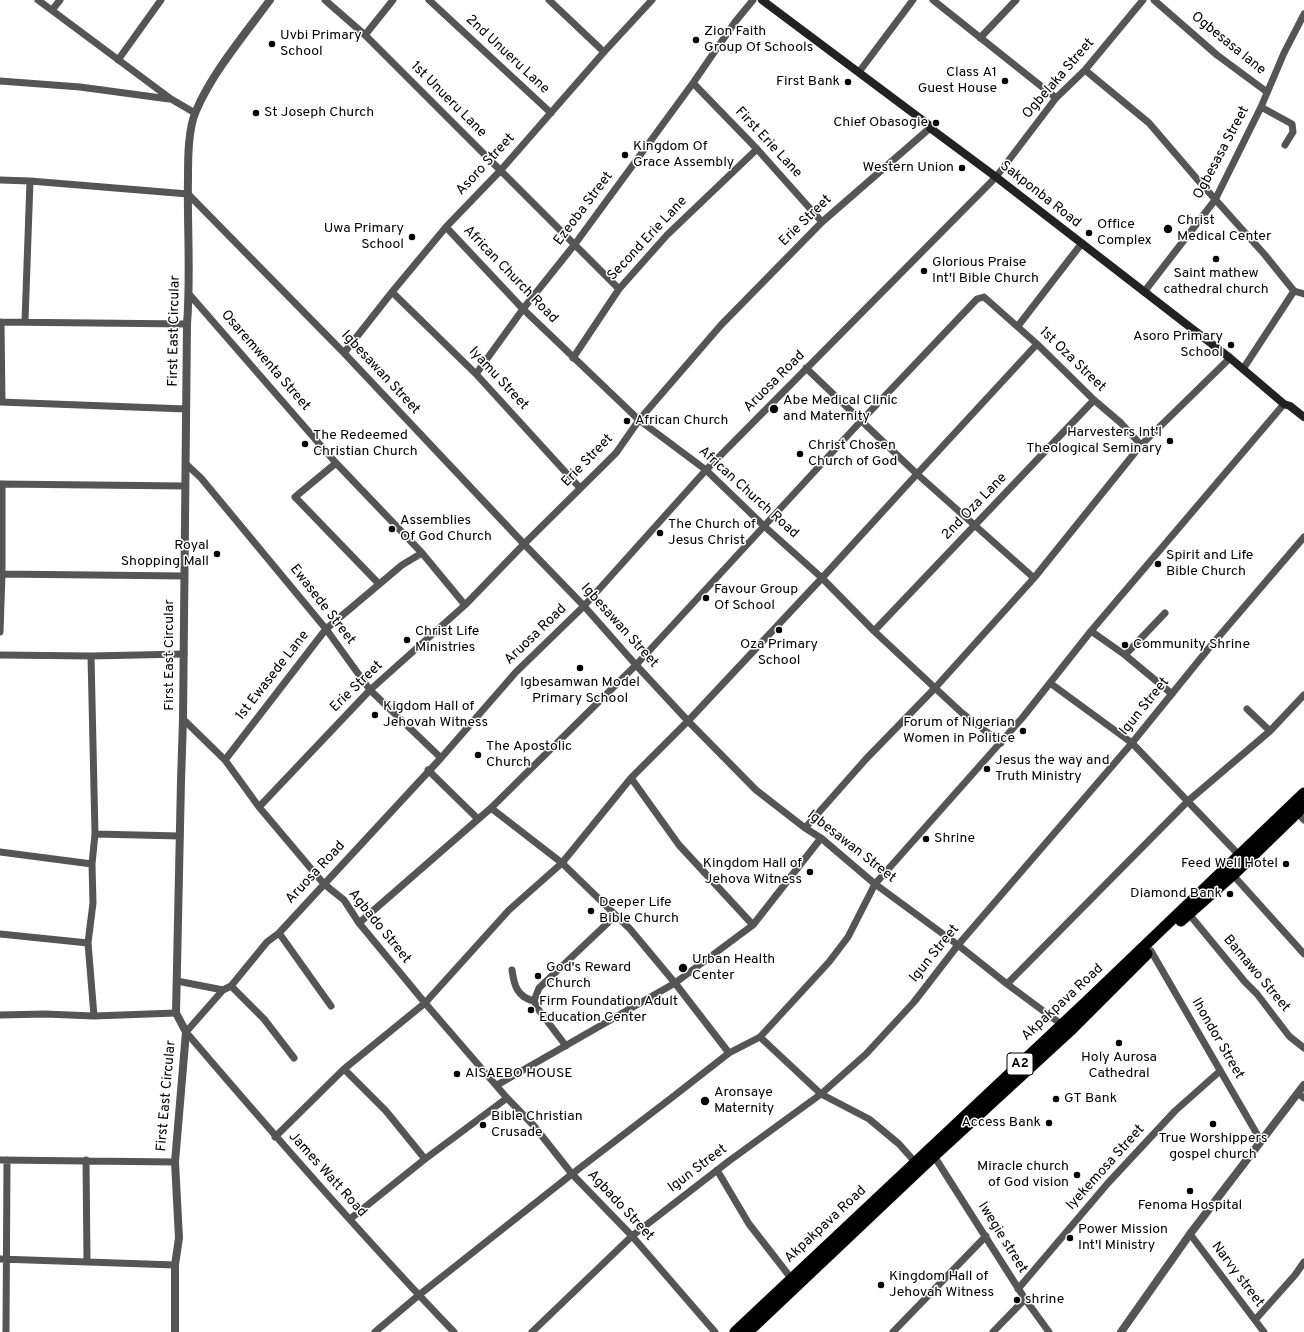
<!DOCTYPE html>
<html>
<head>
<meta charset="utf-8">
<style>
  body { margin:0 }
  canvas { display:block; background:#fff }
</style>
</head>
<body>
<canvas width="1304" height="1332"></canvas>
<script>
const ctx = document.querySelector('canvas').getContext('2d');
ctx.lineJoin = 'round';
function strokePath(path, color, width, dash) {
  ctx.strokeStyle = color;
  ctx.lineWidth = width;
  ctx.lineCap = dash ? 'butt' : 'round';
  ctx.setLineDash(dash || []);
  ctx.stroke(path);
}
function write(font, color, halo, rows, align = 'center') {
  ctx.font = font + ' Overpass,sans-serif';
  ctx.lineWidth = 3;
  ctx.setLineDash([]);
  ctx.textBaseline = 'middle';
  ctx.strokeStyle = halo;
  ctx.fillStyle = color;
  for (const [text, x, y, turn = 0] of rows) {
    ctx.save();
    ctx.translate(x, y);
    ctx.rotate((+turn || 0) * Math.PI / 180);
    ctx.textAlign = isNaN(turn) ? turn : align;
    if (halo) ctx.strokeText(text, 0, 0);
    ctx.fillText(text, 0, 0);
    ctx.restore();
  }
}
const trunk = new Path2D(`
  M1181 921 1233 875 1304 806
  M735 1332 1087 1001 1304 793
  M748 1332 934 1156 1070 1031 1147 954`);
strokePath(trunk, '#dbdbdb', 12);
strokePath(new Path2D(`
  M38 0 171 99 195 113
  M325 0 365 35 619 289
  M429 0 551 113
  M549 0 604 52
  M933 0 1056 98
  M1154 0 1217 55 1267 92
  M52 10 60 0
  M365 35 393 0
  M980 38 1016 0
  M118 60 161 0
  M1085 70 1149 123 1197 179 1265 255 1294 291 1304 294
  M859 72 913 0
  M0 81 80 87 169 99
  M693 83 757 149 822 222
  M1261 107 1292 124 1293 132 1285 145
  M0 180 30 181 188 194 344 353 524 544 584 606 636 665 688 721 756 790 805 828 821 838 875 884 958 945 1007 984 1065 1027
  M446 227 523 309 639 420 706 470 764 526 822 578 874 631 935 688 962 713 1001 743
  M392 292 476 374 580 488
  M1144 292 1215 200 1261 107 1284 53 1304 14
  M189 294 336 463 422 553 465 605
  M25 321 30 181
  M0 322 187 324
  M1 322 2 402
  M1018 326 1082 243
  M344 353 392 292 446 227 500 171 604 52 652 0
  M573 358 619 289 667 235 757 149
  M806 368 917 474 1034 578
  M1243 369 1294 291
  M476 374 523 309 575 244 693 83 735 22 753 0
  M0 402 186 409
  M336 463 295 497 379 584
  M186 464 201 478 326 629 370 690 441 758
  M0 484 185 486
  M0 574 184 576
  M874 631 1094 400
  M1091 631 1125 655 1172 694
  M0 632 2 574V484
  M0 655 91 656 184 654
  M1125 655 1165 613
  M91 656 95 834 92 864 93 903 88 943 94 1016
  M1050 683 1132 743 1239 855
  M1247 709 1270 731
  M183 719 225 760 259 807 324 884 344 900 359 923 425 1003 507 1098 534 1126 572 1174 632 1236 715 1332
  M225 760 326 629 402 565 422 553
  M428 770 478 819
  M631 778 679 845 753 925
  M259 807 370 690 465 605 524 544 616 453 639 420 721 325 822 222 930 128
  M491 808 562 863 630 929 675 983 729 1053
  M1297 812 1304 820
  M805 828 866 759 935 688 1034 578 1141 445 1230 358
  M95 834 180 836
  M0 852 92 864
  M1233 875 1304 954
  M1189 914 1245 982 1257 994 1289 1036 1304 1048
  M359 923 491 808 636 665 861 421 977 299 984 297 1037 344 1094 400 1121 423 1141 445
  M279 933 331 1006
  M0 934 88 943
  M1151 951 1261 1141
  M512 970C514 985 517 997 534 1001
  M177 981 223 990
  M1007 984 1188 801 1270 731 1304 695
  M231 986 264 1019 294 1058
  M0 1015 45 1014 94 1016 176 1013
  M760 1037 821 1094 869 1119 899 1144 915 1162
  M566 1046 538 1009 534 1001 539 988 615 916
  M344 1069 386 1111 425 1159
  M497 1085 675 983 753 925 821 838
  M1298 1093 1304 1098
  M275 1137 344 1069 425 1003 509 910 562 863 631 778 688 721 822 578 917 474 1037 344
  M934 1156 1025 1299 1049 1332
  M0 1160 175 1162
  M86 1160 87 1261
  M717 1170 749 1224 791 1278
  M350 1219 425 1159 507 1098
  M1190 1234 1264 1332
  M0 1259 175 1265
  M1018 1289 1108 1183 1175 1111 1220 1071
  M1255 1320 1295 1275 1304 1262
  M6 1332 7 1160
  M375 1332 419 1295 572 1174 670 1099 729 1053 760 1037 829 962 848 937 875 884 1023 717 1091 631 1284 404
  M454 1332C361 1235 273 1134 186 1032L223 990 231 986 267 942 279 933 441 758 516 672 584 606 706 470 996 177 1056 98 1085 70 1143 0
  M532 1332 632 1236 729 1161 821 1094 866 1054 914 1002 958 945 1132 743 1209 648 1304 537
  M893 1332 986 1236
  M993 1332 1025 1299`), '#555', 7);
strokePath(new Path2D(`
  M175 1332V1265L179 1238 175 1162 186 1032 176 1013 181 781 183 719 187 324C191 275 187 226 188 178 188 158 188 129 196 111 212 73 245 34 270 0
  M1121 1332 1190 1234 1304 1085`), '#555', 8);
strokePath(new Path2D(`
  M762 0 933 128H930L996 177 1230 358 1284 404 1290 406 1304 417`), '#222', 8);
strokePath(trunk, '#000', 11);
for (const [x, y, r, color] of [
  [696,40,4,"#000"],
  [272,44,4,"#000"],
  [1005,81,4,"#000"],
  [848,82,4,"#000"],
  [256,113,4,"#000"],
  [936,123,4,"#000"],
  [625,155,4,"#000"],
  [962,168,4,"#000"],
  [1168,229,5,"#000"],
  [1089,233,4,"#000"],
  [412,237,4,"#000"],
  [1216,259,4,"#000"],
  [924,271,4,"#000"],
  [1231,345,4,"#000"],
  [774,409,5,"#000"],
  [627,421,4,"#000"],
  [1170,441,4,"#000"],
  [305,444,4,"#000"],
  [800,454,4,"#000"],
  [392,529,4,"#000"],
  [660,533,4,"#000"],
  [217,554,4,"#000"],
  [1158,564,4,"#000"],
  [706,598,4,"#000"],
  [779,630,4,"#000"],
  [407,640,4,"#000"],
  [1125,645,4,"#000"],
  [580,668,4,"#000"],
  [375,715,4,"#000"],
  [1023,731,4,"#000"],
  [478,755,4,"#000"],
  [987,769,4,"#000"],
  [926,839,4,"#000"],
  [1286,864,4,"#000"],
  [810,872,4,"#000"],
  [1230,894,4,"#000"],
  [591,911,4,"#000"],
  [683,968,5,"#000"],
  [538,976,4,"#000"],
  [531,1010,4,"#000"],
  [1119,1043,4,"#000"],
  [457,1074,4,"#000"],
  [1056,1099,4,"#000"],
  [705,1101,5,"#000"],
  [1049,1123,4,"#000"],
  [1213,1124,4,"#000"],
  [483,1125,4,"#000"],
  [1077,1175,4,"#000"],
  [1190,1191,4,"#000"],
  [1070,1238,4,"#000"],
  [881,1285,4,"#000"],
  [1017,1300,4,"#000"]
]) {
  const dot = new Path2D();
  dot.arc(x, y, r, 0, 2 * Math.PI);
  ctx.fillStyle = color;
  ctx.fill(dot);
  strokePath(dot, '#fff', 1.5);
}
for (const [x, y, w] of [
  [1020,1064,26]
]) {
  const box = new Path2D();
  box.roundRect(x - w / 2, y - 11, w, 22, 3);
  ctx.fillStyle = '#fff';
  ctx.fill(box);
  strokePath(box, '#000', 1);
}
write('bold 13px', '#000', null, [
  ["A2",1020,1064]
]);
write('14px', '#000', '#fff', [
  ["Zion Faith",704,32],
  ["Group Of Schools",704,48],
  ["Uvbi Primary",280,36],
  ["School",280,52],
  ["Class A1",997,73,"right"],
  ["Guest House",997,89,"right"],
  ["First Bank",840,82,"right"],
  ["St Joseph Church",264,113],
  ["Chief Obasogie",928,123,"right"],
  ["Kingdom Of",633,147],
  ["Grace Assembly",633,163],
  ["Western Union",954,168,"right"],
  ["Christ",1177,221],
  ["Medical Center",1177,237],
  ["Office",1097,225],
  ["Complex",1097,241],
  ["Uwa Primary",404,229,"right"],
  ["School",404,245,"right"],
  ["Glorious Praise",932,263],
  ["Int'l Bible Church",932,279],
  ["Saint mathew",1216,274,"center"],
  ["cathedral church",1216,290,"center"],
  ["Asoro Primary",1223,337,"right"],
  ["School",1223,353,"right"],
  ["Abe Medical Clinic",783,401],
  ["and Maternity",783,417],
  ["African Church",635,421],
  ["Harvesters Int'l",1162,433,"right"],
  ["Theological Seminary",1162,449,"right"],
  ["The Redeemed",313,436],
  ["Christian Church",313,452],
  ["Christ Chosen",808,446],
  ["Church of God",808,462],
  ["Assemblies",400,521],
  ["Of God Church",400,537],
  ["The Church of",668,525],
  ["Jesus Christ",668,541],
  ["Royal",209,546,"right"],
  ["Shopping Mall",209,562,"right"],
  ["Spirit and Life",1166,556],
  ["Bible Church",1166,572],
  ["Favour Group",714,590],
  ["Of School",714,606],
  ["Christ Life",415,632],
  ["Ministries",415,648],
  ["Oza Primary",779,645,"center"],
  ["School",779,661,"center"],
  ["Community Shrine",1133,645],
  ["Igbesamwan Model",580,683,"center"],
  ["Primary School",580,699,"center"],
  ["Kigdom Hall of",383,707],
  ["Jehovah Witness",383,723],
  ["Forum of Nigerian",1015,723,"right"],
  ["Women in Politice",1015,739,"right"],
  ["The Apostolic",486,747],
  ["Church",486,763],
  ["Jesus the way and",995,761],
  ["Truth Ministry",995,777],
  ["Shrine",934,839],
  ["Kingdom Hall of",802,864,"right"],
  ["Jehova Witness",802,880,"right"],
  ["Feed Well Hotel",1278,864,"right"],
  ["Diamond Bank",1222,894,"right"],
  ["Deeper Life",599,903],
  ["Bible Church",599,919],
  ["Urban Health",692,960],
  ["Center",692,976],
  ["God's Reward",546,968],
  ["Church",546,984],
  ["Firm Foundation Adult",539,1002],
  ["Education Center",539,1018],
  ["Holy Aurosa",1119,1058,"center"],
  ["Cathedral",1119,1074,"center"],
  ["AISAEBO HOUSE",465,1074],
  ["Aronsaye",714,1093],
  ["Maternity",714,1109],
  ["GT Bank",1064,1099],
  ["Bible Christian",491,1117],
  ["Crusade",491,1133],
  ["Access Bank",1041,1123,"right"],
  ["True Worshippers",1213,1139,"center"],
  ["gospel church",1213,1155,"center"],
  ["Miracle church",1069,1167,"right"],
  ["of God vision",1069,1183,"right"],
  ["Fenoma Hospital",1190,1206,"center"],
  ["Power Mission",1078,1230],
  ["Int'l Ministry",1078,1246],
  ["Kingdom Hall of",889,1277],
  ["Jehovah Witness",889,1293],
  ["shrine",1025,1300]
], 'left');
write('14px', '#000', '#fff', [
  ["Ogbesasa lane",1228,44,39],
  ["2nd Unueru Lane",507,55,43],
  ["Ogbelaka Street",1059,79,-49],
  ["1st Unueru Lane",448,100,45],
  ["First Erie Lane",768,143,47],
  ["Ogbesasa Street",1222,153,-62],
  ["Asoro Street",486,165,-47],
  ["Sakponba Road",1040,195,38],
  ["Ezeoba Street",584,209,-53],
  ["Erie Street",806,221,-44],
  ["Second Erie Lane",648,239,-47],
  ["African Church Road",510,275,46],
  ["First East Circular",175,331,-89],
  ["1st Oza Street",1072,360,44],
  ["Osaremwenta Street",265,361,49],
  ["Igbesawan Street",380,373,47],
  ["Iyamu Street",498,379,47],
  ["Aruosa Road",775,382,-45],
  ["Erie Street",588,461,-46],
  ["African Church Road",748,493,42],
  ["2nd Oza Lane",975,507,-46],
  ["Ewasede Street",322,605,52],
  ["Igbesawan Street",619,626,48],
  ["Aruosa Road",536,635,-44],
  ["First East Circular",170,655,-90],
  ["1st Ewasede Lane",273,676,-52],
  ["Erie Street",357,687,-44],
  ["Igun Street",1145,707,-51],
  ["Igbesawan Street",851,847,38],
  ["Aruosa Road",316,873,-47],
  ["Agbado Street",379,927,51],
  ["Igun Street",935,954,-51],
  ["Bamawo Street",1256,974,50],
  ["Akpakpava Road",1063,1003,-43],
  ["Ihondor Street",1217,1039,60],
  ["First East Circular",167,1096,-85],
  ["Iyekemosa Street",1106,1168,-48],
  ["Igun Street",698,1169,-37],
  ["James Watt Road",327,1175,48],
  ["Agbado Street",620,1206,47],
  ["Akpakpava Road",826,1225,-43],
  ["Iwegie street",1002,1238,58],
  ["Narvy street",1237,1275,53]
]);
</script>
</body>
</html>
